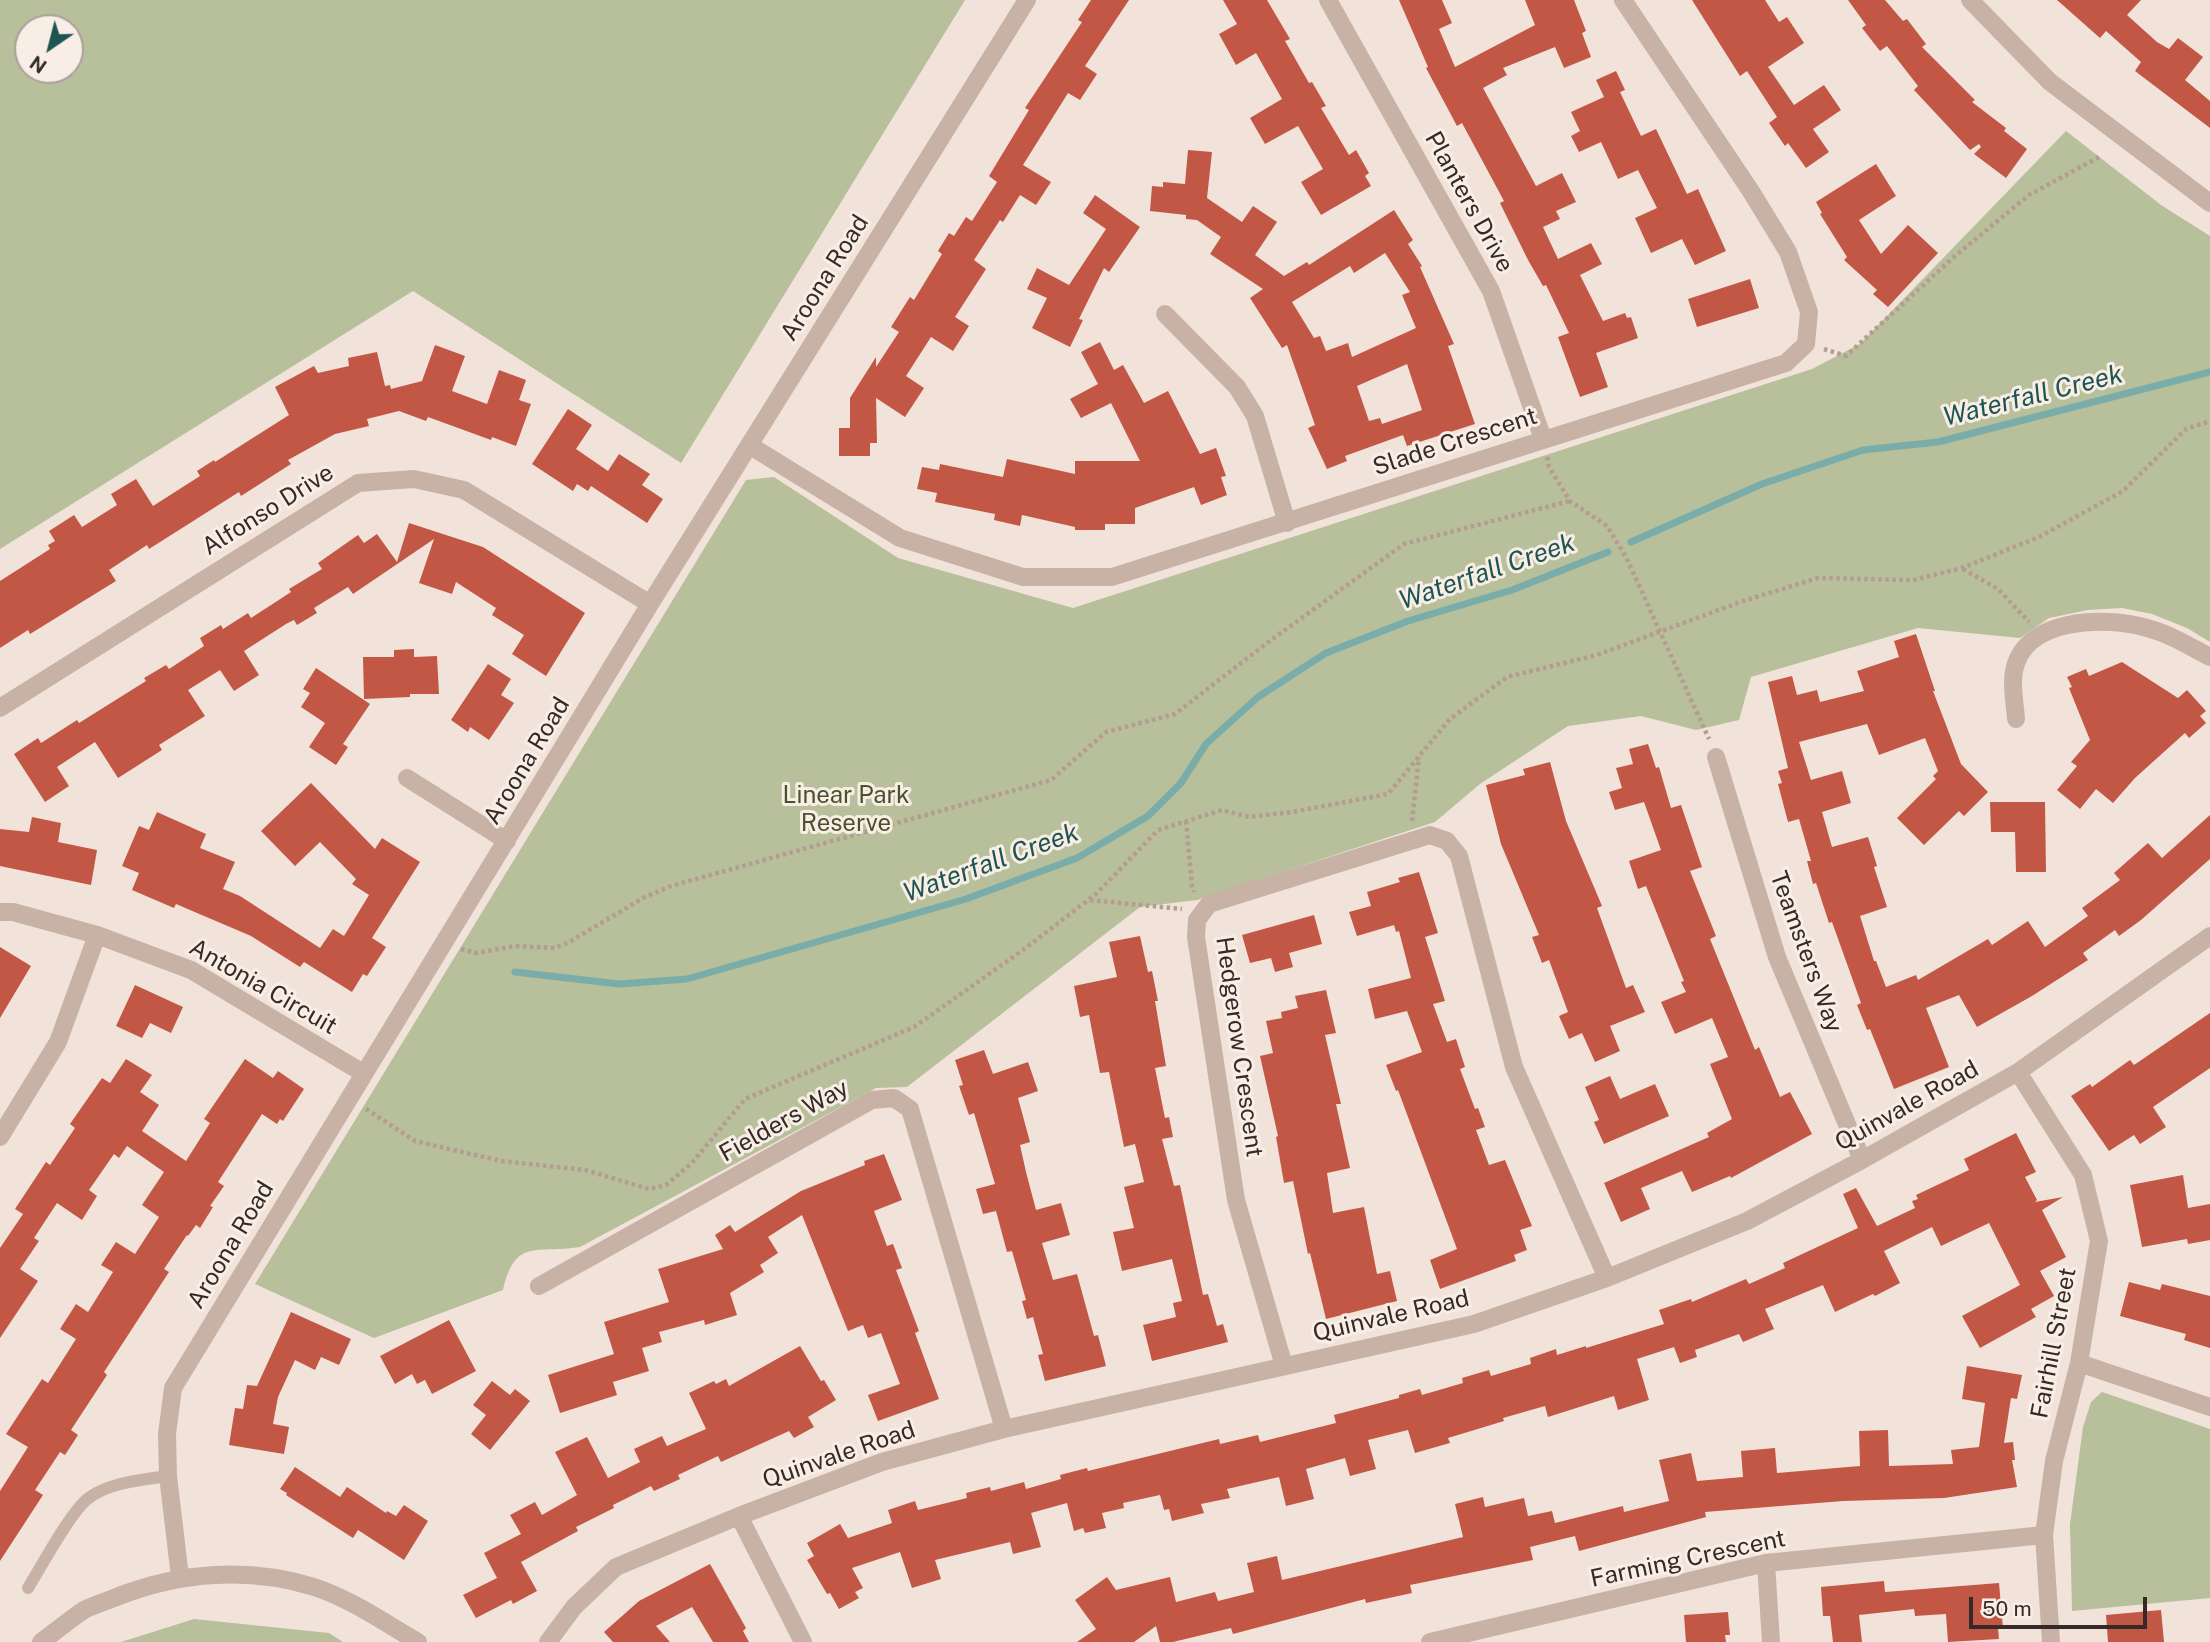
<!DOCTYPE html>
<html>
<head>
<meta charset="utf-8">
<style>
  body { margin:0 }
  #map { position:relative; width:2210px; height:1642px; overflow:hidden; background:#f1e3da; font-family:"Public Sans",sans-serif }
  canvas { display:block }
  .north { position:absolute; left:14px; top:14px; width:70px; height:70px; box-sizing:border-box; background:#f9eee6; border:2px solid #aba09a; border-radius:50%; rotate:215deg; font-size:19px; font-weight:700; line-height:28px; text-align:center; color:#352a27 }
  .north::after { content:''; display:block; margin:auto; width:24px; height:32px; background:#1e5552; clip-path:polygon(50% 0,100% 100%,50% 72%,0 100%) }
  .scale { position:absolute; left:1969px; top:1597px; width:178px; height:32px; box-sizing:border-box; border:4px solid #352a27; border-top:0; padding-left:9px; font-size:21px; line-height:24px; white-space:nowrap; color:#352a27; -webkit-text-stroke:5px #f9eee6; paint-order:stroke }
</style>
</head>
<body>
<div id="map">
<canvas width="2210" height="1642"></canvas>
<div class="north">N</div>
<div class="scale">50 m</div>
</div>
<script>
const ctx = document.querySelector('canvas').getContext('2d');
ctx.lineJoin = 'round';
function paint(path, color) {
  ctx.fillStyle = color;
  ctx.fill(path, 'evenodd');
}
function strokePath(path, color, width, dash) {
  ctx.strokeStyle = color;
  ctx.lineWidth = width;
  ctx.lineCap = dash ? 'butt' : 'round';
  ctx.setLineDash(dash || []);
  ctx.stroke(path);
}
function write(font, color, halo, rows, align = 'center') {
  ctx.font = font + ' "Public Sans",sans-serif';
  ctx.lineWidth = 6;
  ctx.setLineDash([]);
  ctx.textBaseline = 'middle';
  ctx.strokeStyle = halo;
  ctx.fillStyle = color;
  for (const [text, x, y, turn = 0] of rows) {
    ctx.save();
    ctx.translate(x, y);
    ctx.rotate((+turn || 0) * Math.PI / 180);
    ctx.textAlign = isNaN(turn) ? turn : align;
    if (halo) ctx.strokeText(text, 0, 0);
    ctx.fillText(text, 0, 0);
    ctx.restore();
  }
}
paint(new Path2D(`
  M0 0H965L681 463 413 291 0 549ZM28 28H70V70H28Z
  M2066 131 2161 205 2210 236V642L2187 628 2152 614 2122 608 2088 610 2049 618 2020 638 1918 628 1751 677 1739 720 1696 730 1641 716 1568 726 1480 784 1435 822 1197 900 1140 907 907 1087 876 1088 580 1247C537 1254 515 1237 503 1290L374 1338 255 1284 746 480 774 477 898 558 1073 608 1812 369 1860 344Z
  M2102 1392 2210 1429V1598L2072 1611 2070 1524 2083 1427 2091 1402Z
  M194 1619 329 1633 343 1642H121Z`), '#b7bf9b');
strokePath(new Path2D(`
  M1631 542 1762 484 1863 450 1938 442 2210 372
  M515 972 619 984 687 979 966 899 1077 858 1148 816 1181 783 1206 744 1258 697 1326 653 1408 621 1512 590 1608 552`), '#7aada9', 7);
paint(new Path2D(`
  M1091 0H1129L1085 66 1097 74 1080 100 1068 93 1023 165 1051 182 1036 205 1020 195 1003 222 1000 220 974 260 986 269 955 317 969 326 953 351 931 337 906 376 924 388 905 417 876 398 877 443H870V456H839V428H850V398L876 357V367L899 332 891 327 910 297 914 300 942 254 938 251 949 233 954 236 966 217 972 221 997 182 989 176 1029 110 1025 108 1082 22 1078 20Z
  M1223 0H1267L1290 39 1285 41 1309 83 1312 82 1326 106 1321 108 1349 155 1356 150 1369 173 1365 176 1371 186 1321 215 1301 182 1323 169 1298 126 1265 144 1250 118 1282 99 1256 53 1236 65 1219 34 1237 24Z
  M1399 0H1442L1452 23 1439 29 1455 67 1535 25 1525 0H1574L1586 31 1582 33 1591 57 1564 68 1555 47 1503 68 1507 75 1483 88 1536 186 1562 173 1576 202 1556 211 1560 219 1543 227 1558 259 1591 243 1602 264 1580 275 1603 321 1625 313 1627 318 1631 317 1638 338 1596 353 1608 387 1580 397 1558 337 1569 333 1546 285 1543 286 1528 260 1500 203 1504 201 1462 123 1457 126 1426 68 1428 67Z
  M1692 0H1765L1779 22 1787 17 1804 43 1768 67 1794 105 1824 85 1841 110 1813 129 1829 152 1806 168 1788 143 1785 146 1769 123 1777 117 1747 71 1740 76Z
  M1848 0H1885L1903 21 1907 19 1926 44 1922 47 1975 100 1972 102 2006 128 2004 131 2027 149 2006 178 1974 154 1981 147 1979 144 1970 150 1914 90 1918 86 1887 46 1880 51 1862 28 1866 25Z
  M2057 0H2141L2127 15 2157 42 2169 49 2178 38 2203 57 2185 80 2210 101V128L2135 71 2141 62 2106 31 2100 38Z
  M1616 71 1625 90 1620 92 1641 136 1656 129 1687 194 1698 189 1726 251 1695 265 1682 239 1651 253 1635 218 1657 208 1638 170 1618 179 1601 142 1579 152 1571 136 1580 131 1571 112 1604 97 1596 80Z
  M1188 150 1212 152 1207 198 1242 222 1253 206 1277 222 1255 255 1284 276 1307 262 1309 265 1394 210 1413 240 1408 244 1422 266 1420 267 1454 344 1448 346 1475 424 1407 446 1403 435 1345 456 1347 461 1327 469 1308 428 1315 425 1287 345 1282 348 1250 298 1263 289 1210 254 1221 237 1197 220 1186 219V215L1150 211 1152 186 1163 187V182L1185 184ZM1385 253 1410 292 1402 295 1416 328 1352 357 1348 343 1326 351 1320 336 1314 338 1292 302 1350 266 1354 273ZM1407 364 1422 410 1382 424 1380 418 1369 421 1357 386Z
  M1876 164 1896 196 1859 220 1881 254 1908 225 1938 253 1888 307 1873 294 1877 290 1844 260 1847 257 1820 214 1822 213 1816 202Z
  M1095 195 1140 227 1109 272 1104 268 1079 319 1083 320 1070 347 1032 328 1047 298 1027 289 1037 268 1069 285 1106 229 1083 213Z
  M1750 279 1759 308 1697 327 1688 299Z
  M1100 342 1114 370 1123 365 1144 403 1168 391 1200 454 1216 448 1226 476 1221 477 1227 495 1201 505 1194 487 1135 508V524H1105V530H1075V527L1022 515 1020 526 994 520 995 514 935 502 937 493 917 489 922 467 939 470 940 464 1003 477 1007 459 1075 474V461H1140L1111 403 1081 418 1070 399 1098 384 1081 352Z
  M435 345 465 356 452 391 487 404 499 370 526 380 519 400 531 404 516 446 492 437 491 440 428 417 426 421 399 411 367 419 369 426 335 434 288 460 291 464 241 496 239 492 149 549 147 545 109 570 116 581 30 634 28 630 0 648V581L50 549 48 545 55 541 49 531 74 515 82 527 117 505 111 494 136 479 153 506 200 476 197 471 214 460 215 462 289 415 275 387 314 366 318 373 349 366 348 358 377 352 385 386 390 385 391 389 422 381Z
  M568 409 592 425 576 449 608 471 619 454 650 474 642 485 663 499 647 523 591 486 588 491 577 484 573 491 532 464Z
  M409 523 483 547 585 613 546 676 512 654 524 635 492 615 496 608 456 582 452 594 419 583 434 539 353 594 348 587 314 608 317 613 297 625 294 620 286 624 244 651 259 675 234 691 220 670 188 690 205 716 159 745 162 750 118 778 95 742 57 767 69 786 45 802 14 754 38 738 41 743 77 720 79 723 146 681 144 678 166 665 169 669 204 646 200 638 221 625 223 629 248 613 251 618 291 592 289 589 322 569 318 563 358 535 364 543 377 534 397 562Z
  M1916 634 1935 691H1933L1961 764 1988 792 1964 816 1959 811 1924 845 1897 818 1936 779 1933 776 1938 771 1925 738 1879 755 1867 724 1799 742 1811 780 1842 771 1851 803 1822 812 1832 847 1868 837 1877 866 1874 867 1887 907 1860 916 1874 961H1876L1886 987 1916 975 1918 980 1988 939 1992 945 2028 921 2045 947 2088 916 2082 908 2120 880 2114 873 2148 843 2162 858 2210 815V859L2141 920 2119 936 2115 930 2083 953 2088 960 2032 996 1977 1027 1959 995 1926 1008 1949 1067 1894 1089 1870 1029 1867 1030 1857 1005 1861 1003 1832 922 1829 923 1816 883 1813 884 1807 861H1811L1799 819 1788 822 1778 784 1782 783 1778 771 1788 768 1768 682 1792 676 1797 695 1817 690 1820 702 1864 691 1857 671 1899 657 1894 641Z
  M414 649V657L437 656 439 694H410V697L364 699 363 657H394V650Z
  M2122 662 2178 698 2187 690 2206 711 2200 716 2206 723 2189 738 2185 733 2135 778 2113 803 2096 789 2080 809 2057 790 2077 766 2071 762 2090 740 2069 688 2072 687 2067 677 2086 669 2089 676Z
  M488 664 511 679 501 695 514 703 489 740 470 727 468 732 451 720Z
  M316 668 370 704 343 744 348 747 336 765 309 747 325 723 301 707 310 693 303 689Z
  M1648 744 1656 768 1659 767 1671 808 1681 805 1702 867 1690 871 1716 936 1710 939 1755 1050 1759 1047 1780 1097 1790 1092 1812 1134 1731 1178 1730 1176 1692 1192 1682 1171 1641 1188 1650 1209 1621 1222 1604 1183 1709 1137 1707 1133 1732 1119 1710 1064 1728 1057 1712 1018 1675 1034 1661 1002 1686 992 1681 982 1684 981 1646 886 1638 889 1629 861 1661 850 1644 802 1615 810 1609 792 1622 788 1616 768 1633 764 1629 749Z
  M1550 762 1566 821 1602 906 1597 908 1626 988 1633 985 1645 1012 1610 1026 1620 1051 1595 1062 1582 1033 1569 1039 1559 1016 1568 1012 1549 960 1542 963 1532 937 1539 935 1501 844 1486 785 1525 775 1523 769Z
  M311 783 375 849 382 838 420 862 372 938 386 947 367 976 363 974 352 992 304 962 300 967 251 936 176 904 174 908 132 890 139 873 122 866 139 826 149 830 157 812 206 834 200 848 235 862 223 889 240 896 320 948 333 929 344 936 369 895 352 884 356 879 320 842 295 866 261 831Z
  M1990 802H2045L2046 872H2016L2015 832H1991Z
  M32 817 61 823 58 842 97 850 91 885 0 866V829L29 832Z
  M1419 872 1438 933 1425 937 1445 1001 1433 1004 1447 1042 1456 1039 1465 1067 1460 1069 1475 1109 1478 1108 1485 1127 1476 1130 1489 1165 1505 1160 1532 1226 1520 1230 1527 1250 1514 1255 1516 1261 1440 1289 1430 1260 1457 1249 1398 1090 1396 1091 1386 1065 1422 1052 1407 1011 1375 1019 1368 989 1411 978 1399 931 1396 932 1394 925 1357 936 1349 912 1371 906 1367 892 1400 882 1398 878Z
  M1314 915 1322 944 1289 953 1293 967 1275 972 1271 958 1250 963 1242 935Z
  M1140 936 1148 972 1152 971 1158 1001H1155L1166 1066 1155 1068 1165 1118 1169 1117 1173 1137 1162 1139 1174 1186 1180 1185 1203 1295 1208 1294 1217 1326 1223 1324 1228 1342 1152 1361 1143 1325 1176 1317 1173 1303 1182 1301 1172 1259 1122 1271 1113 1232 1134 1228 1124 1187 1144 1182 1135 1144 1124 1147 1109 1072 1100 1073 1089 1015 1080 1017 1074 986 1117 977 1109 942Z
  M0 947 31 966 0 1018Z
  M135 985 183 1007 171 1033 150 1023 142 1038 116 1026Z
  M1326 990 1336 1033 1325 1035 1341 1104H1336L1350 1168 1327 1173 1333 1213 1364 1207 1377 1274 1390 1271 1397 1301 1326 1319 1310 1253 1308 1254 1293 1181 1284 1183 1276 1137 1278 1136 1260 1056 1273 1053 1266 1021 1282 1018 1281 1012 1298 1008 1295 996Z
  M2210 1013V1068L2153 1107 2166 1127 2140 1144 2134 1135 2109 1151 2071 1096 2090 1084 2092 1087 2130 1060 2134 1065Z
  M984 1050 993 1074 1028 1062 1038 1091 1018 1098 1030 1142 1020 1145 1026 1172 1036 1210 1061 1203 1070 1235 1042 1243 1053 1280 1077 1274 1094 1336 1098 1335 1106 1366 1045 1381 1038 1355 1043 1354 1033 1317 1027 1319 1022 1301 1026 1300 1012 1251 1007 1252 996 1211 983 1214 976 1189 995 1184 974 1113 969 1115 959 1086 963 1085 955 1060Z
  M126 1059 152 1075 140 1092 159 1105 142 1131 186 1161 210 1123 204 1119 245 1059 273 1078 278 1071 304 1089 283 1121 280 1119 277 1124 262 1114 218 1182 224 1186 210 1206 213 1207 200 1228 196 1225 188 1236 187 1235 164 1269 169 1272 104 1372 107 1375 71 1430 78 1435 65 1455 60 1452 35 1490 43 1495 0 1561V1491L28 1447 6 1434 42 1379 48 1383 76 1339 60 1329 76 1304 88 1312 113 1272 101 1265 116 1242 135 1254 159 1217 142 1205 164 1172 127 1146 119 1158 114 1154 89 1190 97 1196 82 1220 57 1203 34 1238 39 1241 20 1269 38 1281 0 1338V1248L23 1214 15 1209 46 1162 50 1165 75 1128 70 1124 102 1078 110 1083Z
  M1610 1076 1620 1099 1655 1084 1669 1116 1604 1144 1594 1122 1599 1120 1585 1087Z
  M2016 1133 2036 1172 2025 1177 2037 1200 2035 1202 2063 1197 2042 1210 2066 1257 2040 1271 2054 1296 2031 1309 2036 1317 1980 1348 1962 1316 2020 1285 1989 1223 1941 1246 1932 1227 1884 1251 1900 1283 1875 1296 1873 1294 1835 1312 1823 1285 1765 1309 1774 1329 1743 1342 1739 1334 1695 1350 1697 1357 1680 1363 1674 1347 1637 1359 1649 1400 1618 1410 1614 1396 1548 1417 1545 1406 1503 1418 1504 1421 1448 1438 1450 1443 1415 1453 1408 1430 1368 1440 1376 1469 1350 1476 1345 1458 1306 1469 1314 1499 1286 1506 1279 1477 1227 1489 1230 1498 1201 1504 1204 1513 1172 1521 1169 1509 1164 1510 1160 1495 1123 1503 1124 1508 1102 1513 1106 1528 1085 1533 1083 1528 1074 1531 1067 1503 1031 1513 1041 1547 1013 1554 1010 1542 935 1560 941 1579 912 1588 900 1552 852 1568 863 1588 855 1592 859 1598 839 1609 830 1593 827 1594 807 1560 814 1556 807 1543 840 1524 848 1538 892 1523 888 1510 915 1501 918 1510 967 1498 966 1493 990 1487 991 1491 1024 1482 1026 1489 1061 1479 1060 1475 1087 1468 1088 1471 1219 1439 1220 1444 1258 1435 1260 1442 1336 1423 1334 1415 1399 1398V1395L1420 1389 1422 1395 1463 1383 1462 1378 1489 1370 1491 1376 1531 1364 1530 1358 1556 1349 1557 1355 1586 1346V1348L1664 1324 1659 1310 1691 1299 1692 1302 1746 1279 1749 1284 1785 1268 1783 1263 1858 1228 1843 1194 1856 1188 1877 1226 1915 1208 1912 1201 1918 1199 1916 1195 1969 1170 1964 1159Z
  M884 1154 902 1200 874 1211 887 1246 893 1244 902 1268 896 1270 919 1331 915 1333 939 1399 878 1421 868 1395 900 1384 881 1333 868 1338 863 1325 848 1331 802 1215 768 1237 778 1253 760 1265 764 1272 730 1293 737 1315 705 1325 704 1320 659 1332 662 1342 642 1348 649 1371 613 1382 617 1395 560 1413 548 1375 614 1354 604 1322 669 1302 658 1269 723 1249 715 1235 730 1225 735 1232 801 1191 865 1165 864 1161Z
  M2183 1175 2188 1208 2210 1204V1240L2188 1244 2187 1239 2142 1247 2130 1185Z
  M2129 1282 2160 1290 2162 1284 2210 1296V1348L2184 1340 2186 1334 2120 1316Z
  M291 1312 351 1339 339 1365 321 1357 315 1370 295 1360 278 1397 273 1424 289 1427 284 1454 229 1445 235 1408 243 1409 247 1385 257 1386Z
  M449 1320 476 1371 432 1394 425 1380 417 1384 412 1374 395 1384 380 1356Z
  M800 1346 821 1381 824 1380 836 1400 808 1417 814 1427 794 1438 789 1431 721 1462 718 1456 678 1475 680 1479 654 1491 651 1486 613 1505 614 1508 576 1527 578 1531 521 1562 537 1591 513 1604 511 1600 476 1618 463 1595 497 1578 484 1553 521 1534 510 1515 535 1502 542 1515 577 1495 555 1452 587 1437 608 1478 640 1462 634 1449 662 1436 667 1446 706 1429 689 1393 714 1381 716 1384 726 1379 729 1386Z
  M1967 1366 2022 1375 2017 1399 2011 1398 2004 1443 2013 1442 2015 1460H2012L2017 1487 1944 1498 1843 1501 1705 1512 1706 1517 1579 1551 1575 1536 1530 1547 1533 1560 1410 1585 1412 1593 1366 1603 1365 1599 1233 1634 1231 1628 1173 1642H1160L1156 1626 1134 1642H1077L1096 1629 1075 1600 1107 1577 1116 1590 1170 1577 1176 1602 1215 1592 1218 1601 1254 1592 1247 1563 1277 1556 1282 1580 1463 1537 1455 1504 1483 1497 1485 1507 1524 1498 1528 1516 1552 1511 1555 1523 1623 1506 1624 1512 1669 1501 1659 1460 1691 1453 1697 1481 1743 1477 1741 1451 1775 1448 1777 1473 1860 1466 1859 1431 1888 1430 1889 1466 1953 1464 1951 1450 1979 1447 1985 1403 1962 1399Z
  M492 1381 510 1395 515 1389 530 1401 490 1450 471 1434 486 1415 473 1405Z
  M295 1467 340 1497 347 1487 386 1513 387 1511 396 1516 404 1505 428 1521 404 1560 358 1530 353 1538 286 1495 287 1493 280 1489Z
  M710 1564 746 1628 743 1631 749 1642H713L692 1607 656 1626 670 1642H613L604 1632 639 1601Z
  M1884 1581 1885 1592 1999 1583 2003 1628H1998L1999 1639 1948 1642 1946 1614 1915 1616 1914 1609 1859 1615 1862 1642H1833L1830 1616H1823L1821 1587Z
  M2161 1610 2164 1642H2108L2106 1615Z
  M1728 1612 1730 1635H1725L1726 1642H1686L1684 1615Z`), '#c25746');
strokePath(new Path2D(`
  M1824 349 1846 356 1955 256 2029 195 2101 156
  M1547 457 1549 467 1570 501 1607 526 1626 557 1709 739
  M1963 569 1998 589 2029 622
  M1186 821 1192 886 1194 892
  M1412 821 1419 757
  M1090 900 1182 909
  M461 949 476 953 515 946 555 948 569 942 645 897 671 886 1051 780 1106 732 1175 714 1267 643 1404 544 1570 501
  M366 1109 415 1141 501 1161 585 1170 649 1189 666 1185 692 1163 745 1099 914 1027 1023 950 1096 894 1158 830 1222 810 1249 817 1292 812 1388 794 1450 719 1507 677 1597 655 1743 601 1818 578 1913 580 1962 568 2039 537 2123 491 2186 429 2210 421`), '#b49c91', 4.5, [3.5, 3.5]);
strokePath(new Path2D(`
  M28 1588C41 1567 72 1509 90 1497 112 1482 142 1480 168 1476`), '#c8b2a6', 12);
strokePath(new Path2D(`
  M1328 0 1491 291 1543 439
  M1970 0 2050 82 2210 203
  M1165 314 1237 387 1255 416 1287 523
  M749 445 900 538 1023 577H1112L1786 363 1806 344 1809 312 1788 252 1752 193 1623 0
  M0 708 358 483 414 479 464 490 650 604
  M2016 719C2015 704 2011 685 2014 671 2024 617 2106 616 2147 628 2170 634 2189 646 2210 657
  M1716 757 1777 957 1862 1160
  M407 778 507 841
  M0 912H13L97 935 191 970 363 1073
  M2018 1072 2083 1175 2099 1241 2079 1363 2054 1461 2044 1535 2051 1642
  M0 1137 58 1042 97 935
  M539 1286 872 1100 894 1098 910 1109 1004 1429
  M2079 1363 2210 1407
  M1284 1366 1236 1200 1196 937 1197 920 1209 904 1430 835 1447 841 1459 856 1514 1067 1607 1278
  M739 1516 803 1642
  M1766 1563 1771 1642
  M180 1577 168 1476 167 1434 173 1388 650 604 1027 0
  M548 1642 574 1607 616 1567 739 1516 882 1462 1004 1429 1474 1324 1607 1278 1747 1221 1862 1160 2018 1072 2210 936
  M1430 1642 1766 1563 2044 1535`), '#c8b2a6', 18);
strokePath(new Path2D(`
  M41 1642C55 1632 69 1620 84 1610 95 1604 108 1601 119 1596 181 1572 249 1567 314 1587 351 1599 385 1623 418 1642`), '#c8b2a6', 18);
write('24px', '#352a27', '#f9eee6', [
  ["Planters Drive",1469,202,61],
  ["Aroona Road",825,278,-58],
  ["Slade Crescent",1455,442,-18],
  ["Alfonso Drive",268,510,-32],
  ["Aroona Road",527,761,-59],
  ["Teamsters Way",1806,952,70],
  ["Antonia Circuit",263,987,30],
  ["Hedgerow Crescent",1239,1047,82],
  ["Quinvale Road",1907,1106,-29],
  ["Fielders Way",784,1121,-29],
  ["Aroona Road",231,1245,-59],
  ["Quinvale Road",1391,1316,-13],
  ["Fairhill Street",2054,1343,-79],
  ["Quinvale Road",839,1455,-19],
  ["Farming Crescent",1688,1559,-12]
]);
write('24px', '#48522b', '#f9eee6', [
  ["Linear Park",846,796],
  ["Reserve",846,824]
]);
write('italic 26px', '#1e5552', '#f9eee6', [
  ["Waterfall Creek",2033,396,-14],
  ["Waterfall Creek",1487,572,-19],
  ["Waterfall Creek",991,863,-20]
]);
</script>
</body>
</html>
